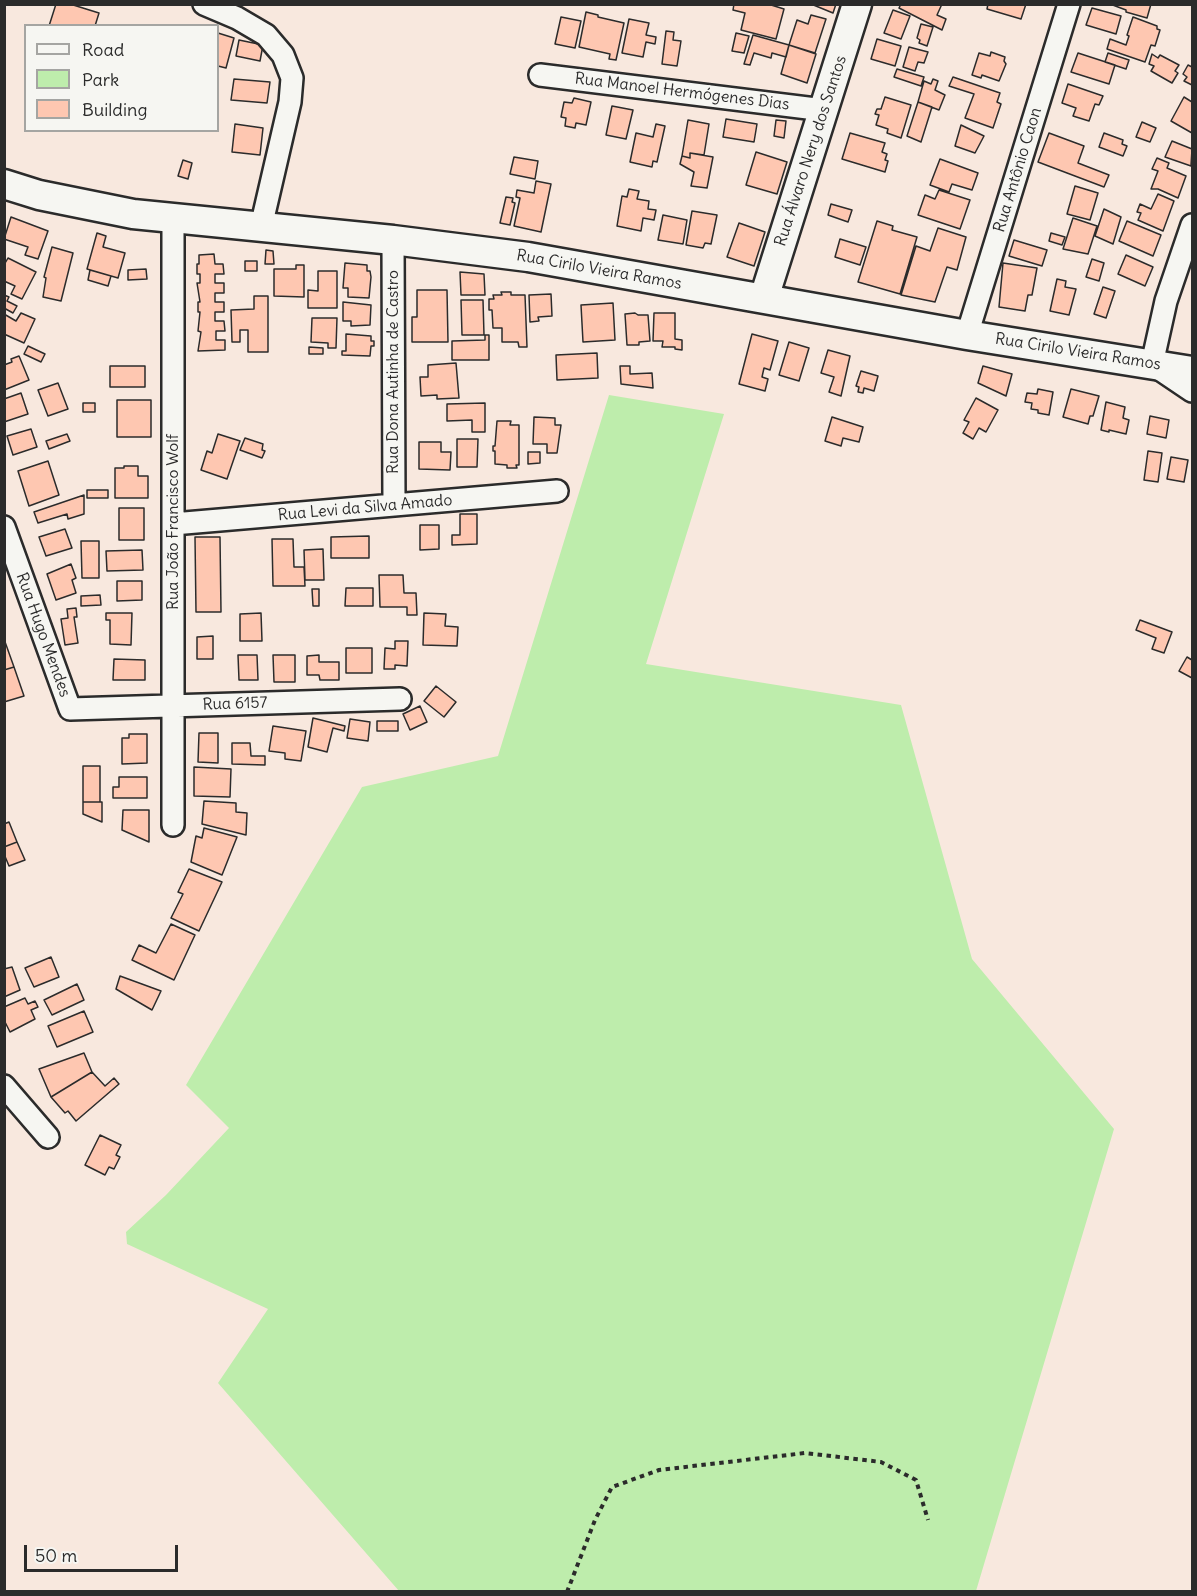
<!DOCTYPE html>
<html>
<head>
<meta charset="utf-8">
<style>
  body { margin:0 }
  #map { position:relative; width:1197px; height:1596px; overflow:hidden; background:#f8e8de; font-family:Delius,sans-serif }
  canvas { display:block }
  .frame { position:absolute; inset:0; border:6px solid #2b2b2b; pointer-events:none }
  .legend { position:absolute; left:24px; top:24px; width:195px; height:108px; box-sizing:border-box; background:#f6f6f2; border:2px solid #a5a5a2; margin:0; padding:8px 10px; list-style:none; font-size:18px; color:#2b2b2b }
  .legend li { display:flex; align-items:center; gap:12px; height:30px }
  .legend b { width:30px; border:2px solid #a5a5a2 }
  .scale { position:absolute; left:24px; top:1545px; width:154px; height:27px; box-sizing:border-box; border:3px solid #2b2b2b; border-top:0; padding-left:8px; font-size:18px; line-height:21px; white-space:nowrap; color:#2b2b2b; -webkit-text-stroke:4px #f6f6f2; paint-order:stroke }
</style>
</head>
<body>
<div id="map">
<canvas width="1197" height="1596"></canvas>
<div class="frame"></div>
<ul class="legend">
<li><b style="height:8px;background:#f6f6f2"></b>Road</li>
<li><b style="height:16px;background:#beedac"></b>Park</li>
<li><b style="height:16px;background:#fec7b1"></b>Building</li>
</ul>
<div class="scale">50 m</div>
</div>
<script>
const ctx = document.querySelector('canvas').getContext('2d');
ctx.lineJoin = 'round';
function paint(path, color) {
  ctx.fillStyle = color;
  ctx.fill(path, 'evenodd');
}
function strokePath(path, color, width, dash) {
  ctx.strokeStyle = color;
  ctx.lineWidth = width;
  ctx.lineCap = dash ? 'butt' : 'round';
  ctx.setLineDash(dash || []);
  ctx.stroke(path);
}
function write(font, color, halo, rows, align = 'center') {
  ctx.font = font + ' Delius,sans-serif';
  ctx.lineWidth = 4.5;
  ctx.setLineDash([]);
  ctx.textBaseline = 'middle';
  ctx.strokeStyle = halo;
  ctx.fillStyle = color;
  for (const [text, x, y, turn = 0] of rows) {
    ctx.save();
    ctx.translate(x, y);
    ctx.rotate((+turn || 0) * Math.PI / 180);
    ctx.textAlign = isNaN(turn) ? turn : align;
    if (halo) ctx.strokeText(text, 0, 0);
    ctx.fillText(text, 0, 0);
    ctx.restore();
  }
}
paint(new Path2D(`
  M609 395 724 414 646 664 901 705 972 959 1114 1129 976 1591H399L218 1383 268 1309 127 1244 126 1232 166 1195 229 1128 186 1085 362 787 498 756Z`), '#beedac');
const building = new Path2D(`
  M56 4H70L99 13 95 26H49Z
  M734 4H768L784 9 776 39 741 30 745 13 733 10Z
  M811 4H836L833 13Z
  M901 4H942L937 15 946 19 942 30 899 8Z
  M988 4H1026L1021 19 987 9Z
  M1110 4H1151L1147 18 1126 12V10Z
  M1092 8 1121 16 1116 34 1086 25Z
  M893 10 910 16 901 39 884 33Z
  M586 12 598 15V17L624 23 616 60 609 59 610 54 579 47Z
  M811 15 826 19 815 53 789 45 797 20 808 24Z
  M561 17 581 21 575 48 555 44Z
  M1133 17 1157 26V29L1160 30 1155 46 1151 45 1145 62 1107 49 1110 39 1126 45 1129 36 1127 35Z
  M629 19 649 23 646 35 656 37 655 44 646 42 643 57 622 53Z
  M921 24 933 27 927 46 919 43 920 40 917 38Z
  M666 31 674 32 673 40 681 41 677 66 662 64Z
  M218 33 234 38 226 68 218 66Z
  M736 33 749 36 744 53 732 51Z
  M753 35 789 45 786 57 772 53 771 58 754 53 750 65 744 64Z
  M877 39 901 46 895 66 871 59Z
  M239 40 263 45 260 61 236 56Z
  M789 45 816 54 807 83 781 74Z
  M909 47 928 52 924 63 918 62 915 71 903 67Z
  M991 52 1005 57 1004 61 1006 64 999 81 982 75 981 78 972 75 979 53 990 56Z
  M1078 53 1115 65 1109 84 1071 72Z
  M1108 53 1129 60 1126 69 1105 62Z
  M1152 54 1158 58 1160 55 1179 65 1175 71 1178 73 1172 83 1151 71 1154 66 1149 64Z
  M1188 65 1192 67V85L1184 81 1187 77 1183 74Z
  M897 69 924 77 921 86 894 77Z
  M953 77 1000 93 997 102 1001 104 993 128 965 118 974 94 949 86Z
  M234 79 270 82 267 103 231 100Z
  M933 79 938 81 935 90 945 95 939 110 918 102 924 81 931 84Z
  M1068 84 1103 96 1099 105 1095 104 1089 121 1073 116 1076 108 1062 103Z
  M885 97 911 105 901 138 887 133 888 129 876 125 879 115 875 114 877 109H881Z
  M1184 97 1192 102V133L1171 121Z
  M574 98 591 102 586 125 576 123 575 128 565 126 566 118 561 117 564 102 572 103Z
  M918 102 932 107 921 142 907 136Z
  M612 106 633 110 626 139 606 135Z
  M726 119 757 124 754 142 723 137Z
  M688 120 709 124 704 155 690 153V158L682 156Z
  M776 120 786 121 784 138 774 136Z
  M1142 122 1156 128 1150 142 1136 137Z
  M235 124 263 128 260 155 232 152Z
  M656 124 665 126 657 162 653 161 652 167 630 162 636 133 653 137Z
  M961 125 984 136 975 153 955 146Z
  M850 133 885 143 882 152 887 154 885 160 888 161 885 172 842 159Z
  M1049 133 1084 146 1078 163 1109 175 1104 187 1038 162Z
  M1104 133 1123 140 1122 144 1127 146 1123 156 1099 147Z
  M1172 141 1192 149 1191 166 1165 157Z
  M756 152 787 162 777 194 746 185Z
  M690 153 713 157 707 188 691 186 694 172 680 164 682 156 690 158Z
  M514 157 538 161 535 179 510 174Z
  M1157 158 1169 163 1167 168 1186 176 1178 198 1158 189H1151L1158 171 1152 169Z
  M940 159 978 173 972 190 952 184 949 192 930 185Z
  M183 160 192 163 188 179 178 176Z
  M536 181 551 184 541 232 514 226 520 198 516 197 517 190 534 193Z
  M1075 186 1098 193 1090 220 1067 214Z
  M629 189 639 191 637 199 649 201 648 209 656 210 654 220 643 218 641 231 617 226 622 196 627 197Z
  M939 190 970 200 960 229 918 215 925 195 935 199Z
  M1158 194 1174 201 1163 231 1138 220 1141 213 1137 212 1140 204 1151 209Z
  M506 197 513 198 512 202 515 203 510 225 500 223Z
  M831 204 852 210 848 222 828 215Z
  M1104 209 1121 217 1113 244 1095 236Z
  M692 211 717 215 711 244 705 243 703 248 686 245Z
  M663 215 687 220 683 244 658 240Z
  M11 217 48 231 38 259 25 255 28 247 4 239Z
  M1073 218 1097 226 1088 254 1063 249Z
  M877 221 893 226 892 230 917 237 900 294 858 282Z
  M1127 221 1161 235 1153 256 1119 241Z
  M739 223 765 232 754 266 727 257Z
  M938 228 966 237 957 270 947 267 935 302 901 295 916 246 930 251Z
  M97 233 106 236 103 247 125 253 118 278 87 269Z
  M1051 233 1065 237 1062 245 1049 241Z
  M840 239 866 247 860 265 835 257Z
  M1014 240 1047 250 1042 266 1009 256Z
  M52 247 73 253 61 301 43 297 46 278 44 277Z
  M266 250 273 251 274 264H265Z
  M214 254 215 264H223L224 274H215V283H224V293H215V302H224V312H215V321H224L225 331H216V340H225V350L198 351 201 332 198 331 200 312H198V302H200L197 283H200V274H197V264H199V255Z
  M1126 255 1153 267 1145 286 1118 274Z
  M8 258 36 272 22 299 11 294 15 286 4 281V265Z
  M1092 259 1104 263 1099 281 1086 277Z
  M245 261H257V271H245Z
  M345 263 367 265V271H370L371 277 369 298 348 297V288H343Z
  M1003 263 1037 268 1032 295H1028L1025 311 999 307Z
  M296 265H304V297L274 296V269H296Z
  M146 269 147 279 128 280V270Z
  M90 270 111 276 108 286 88 280Z
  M318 271H337V308H308V290L318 291Z
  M460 272 484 274 485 295H461Z
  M1057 279 1066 281 1065 287 1076 289 1069 315 1050 311Z
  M1103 287 1115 291 1106 318 1094 314Z
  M417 290H447L448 342H412V317H417Z
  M501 292H511V295H525L527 347H519L518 342H502V328H493L492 310H489V299H494L493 295H502Z
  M551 294 552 316 538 317 539 321 530 322 529 295Z
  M4 295 9 297 7 301 17 306 13 313 4 308Z
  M254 296H268V352H248V330H240V342H232L231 310 254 309Z
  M461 300H483L484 335H462Z
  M343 302 371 305 370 325 351 326V321H343Z
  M613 303 615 340 583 342 581 305Z
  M21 313 35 319 24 343 4 334V314L16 321Z
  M635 313 638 315H648L650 341 639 342V345H627L625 314Z
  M654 313H675V339L682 340V350L675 349V347H662L663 341H653Z
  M312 318H337L336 348H328V343L311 342Z
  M346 334 371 336V341H374V346H371L370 356 342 355V351H346Z
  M752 334 778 341 770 370 764 368 762 377 768 379 765 391 739 384Z
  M485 335H489V360H452V341L485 340Z
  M789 342 809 348 799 381 779 375Z
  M28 346 45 354 41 362 24 354Z
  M309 347 323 348V354H309Z
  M828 350 850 356 841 396 829 392 834 377 821 373Z
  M597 353 598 378 557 380 556 355Z
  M19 356 29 380 4 390V365L12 362 11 359Z
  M456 363 459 398 437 399V395L421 396 420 377H428V365Z
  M110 366H145V387H110Z
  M620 366H630V374L652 373 653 388 621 384Z
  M983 366 1012 374 1006 396 978 383Z
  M861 371 878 376 874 391 864 388 863 393 858 392 859 387 856 386Z
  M58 383 68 409 48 416 38 390Z
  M1038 389 1053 392 1049 415 1038 413V410L1031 409 1032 403 1025 402 1027 393 1037 394Z
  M1071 389 1099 396 1093 416H1090L1088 424 1063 417Z
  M21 393 28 414 4 422V399Z
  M976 398 998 410 986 432 979 428 973 439 963 433 969 422 964 420Z
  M117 400H151V437H117Z
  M1106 402 1125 407 1123 418 1129 420 1126 434 1109 430V432L1101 430Z
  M83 403H95V412H83Z
  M485 403V432H472V420L447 421V404Z
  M1150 416 1169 420 1166 438 1147 434Z
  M534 417 555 418V425H561L557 453H547V444H533Z
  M832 417 863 427 859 442 843 438 841 446 825 441Z
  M497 421H511L510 425H519V465H516L517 468H507V465L495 464V451H493V446H495Z
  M31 429 37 447 13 455 7 436Z
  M67 434 70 441 49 449 46 441Z
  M218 434 240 441 227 479 201 470 207 451 212 453Z
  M245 438 263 444 262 450 265 451 262 458 240 450Z
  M457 439H478L477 467H457Z
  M419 442H441V452H451L450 470 419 469Z
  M1148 451 1162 453 1158 482 1144 480Z
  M528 452H540V463L528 464Z
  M1171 457 1188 460 1184 482 1167 479Z
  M48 461 59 495 29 506 18 471Z
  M124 466H138V476H148V498H115V468H124Z
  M87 490H108V498H87Z
  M84 495V514L68 519 67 514 38 523 34 512Z
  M119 508H144V540H119Z
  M460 514H477V544L452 545V535H460Z
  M420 525H439V549L420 550Z
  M65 529 72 548 46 556 39 537Z
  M369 536V558H331V537Z
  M195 537H220L221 612H196Z
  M272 539H293L294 567H304L305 586H273Z
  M81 541H99V578H82Z
  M323 549 324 580H305L304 550Z
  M142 550 143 570 107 571 106 551Z
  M71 564 76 578 72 580 76 593 56 600 47 574Z
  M379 575H403L404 593H416L417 615H407V607H380Z
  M117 581H142V600L117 601Z
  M346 588H373V606H345Z
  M312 589H319V606H313Z
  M100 595 101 605 81 606V596Z
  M76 608 77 617H74L78 643 65 645 61 619 68 618 67 609Z
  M106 613H132L131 645 110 644V620H106Z
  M261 613 262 641H240V614Z
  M424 613 446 614 445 626 458 627 457 646 423 645Z
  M1140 620 1172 632 1164 653 1152 649 1156 638 1136 630Z
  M213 636V659H197V637Z
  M4 639 14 667 4 670Z
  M395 641H408L407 666 395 665V669H384L385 648 395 649Z
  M346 648H372V673H346Z
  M238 655H257L258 680H239Z
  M273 655H295V682H274Z
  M319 655V662H339V680H320L319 675H307V656Z
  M1187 657 1192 660V678L1179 671Z
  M114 659 145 660V680H113Z
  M14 667 24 696 4 702V670Z
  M436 686 456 702 444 717 424 701Z
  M420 706 427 722 410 730 403 714Z
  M313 718 345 726 344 731 333 728 327 752 308 747Z
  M350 719 370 722 368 741 347 738Z
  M377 721H398V731H377Z
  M273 726 306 731 301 761 285 759V753L269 751Z
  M199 733H218V763L198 762Z
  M129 734H147V763L122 764V738H129Z
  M232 743H250L251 756H265V765L232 764Z
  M83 766H100V802H83Z
  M194 767 231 769 230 797 194 796Z
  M119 777H147V798H113V787H119Z
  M204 801 236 803V812L247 813 246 835 202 824Z
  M83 802H102V822L83 814Z
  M123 810H149V842L122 830Z
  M9 822 17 842 4 847V824Z
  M204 828 237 837 222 875 191 862 196 836 202 838Z
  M17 842 25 860 9 866 4 854V847Z
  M189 869 222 882 199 931 171 918 183 894 178 892Z
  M171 924 195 935 174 980 132 960 139 945 156 953Z
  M51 957 59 977 34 987 25 968Z
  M12 967 20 990 4 997V969Z
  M120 976 161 991 152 1010 116 989Z
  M77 984 84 1000 52 1015 44 1000Z
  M25 998 28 1004 35 1001 38 1007 31 1010 35 1019 10 1032 4 1020V1007Z
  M84 1011 93 1032 57 1047 48 1026Z
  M84 1053 92 1072 51 1097 39 1069Z
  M92 1072 105 1086 114 1078 119 1084 76 1121 68 1111 65 1113 51 1097Z
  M100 1135 121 1145 116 1155 120 1157 114 1169 109 1167 105 1175 85 1165Z`);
paint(building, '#fec7b1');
strokePath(building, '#2b2b2b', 1.5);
const minor = new Path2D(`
  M204 4 237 18 266 35 283 55 292 78 290 102 261 227
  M540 75 824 110
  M173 220V825
  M1192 225 1166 301 1152 364 1192 391
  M393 240 394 505
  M967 335 1069 4
  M173 524 557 491
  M4 527 70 709 400 699
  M4 1086 48 1137`);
const secondary = new Path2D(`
  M4 184 39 195 133 214 393 240 528 257 967 335 1192 371
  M764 298 857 4`);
strokePath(minor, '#2b2b2b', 26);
strokePath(secondary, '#2b2b2b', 33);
strokePath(new Path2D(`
  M567 1592 595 1520 612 1487 659 1470 805 1453 881 1462 916 1480 928 1520`), '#2b2b2b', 4, [4.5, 4.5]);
strokePath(minor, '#f6f6f2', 21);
strokePath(secondary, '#f6f6f2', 28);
write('16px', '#2b2b2b', '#f6f6f2', [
  ["Rua Manoel Hermógenes Dias",682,92,7],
  ["Rua Álvaro Nery dos Santos",811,151,-72],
  ["Rua Antônio Caon",1018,170,-73],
  ["Rua Cirilo Vieira Ramos",599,270,10],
  ["Rua Cirilo Vieira Ramos",1078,352,9],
  ["Rua Dona Autinha de Castro",393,372,-90],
  ["Rua Levi da Silva Amado",365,508,-5],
  ["Rua João Francisco Wolf",173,522,-90],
  ["Rua Hugo Mendes",43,635,70],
  ["Rua 6157",235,704,-2]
]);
</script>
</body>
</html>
